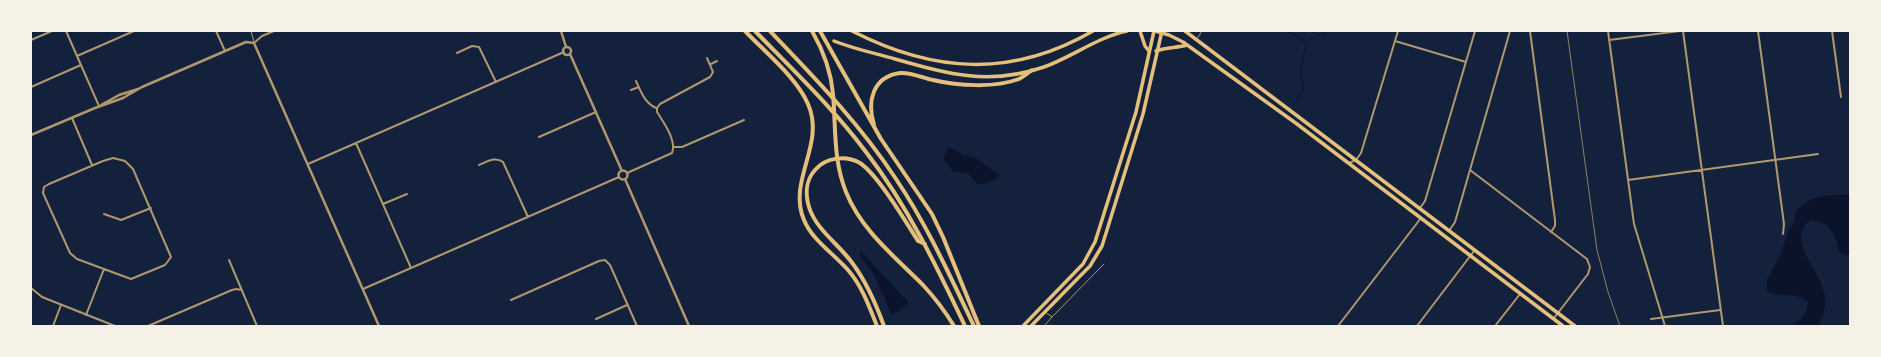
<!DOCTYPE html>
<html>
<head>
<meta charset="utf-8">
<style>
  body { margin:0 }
  #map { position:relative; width:1881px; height:357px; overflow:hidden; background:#14213d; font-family:"Work Sans",sans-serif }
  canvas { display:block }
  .frame { position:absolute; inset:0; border:32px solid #f6f1e7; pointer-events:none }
</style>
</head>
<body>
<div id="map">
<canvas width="1881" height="357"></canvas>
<div class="frame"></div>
</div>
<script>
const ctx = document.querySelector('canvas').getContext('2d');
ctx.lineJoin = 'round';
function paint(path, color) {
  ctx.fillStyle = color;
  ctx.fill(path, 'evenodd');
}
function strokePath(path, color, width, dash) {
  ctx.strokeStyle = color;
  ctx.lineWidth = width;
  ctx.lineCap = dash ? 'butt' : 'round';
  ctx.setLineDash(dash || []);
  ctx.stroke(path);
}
paint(new Path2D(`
  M948 148 955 149 963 155 974 157 1000 175C995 181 985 185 977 184L968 173 954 172 944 160 945 154Z
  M1850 194V254L1847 255 1839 252C1835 234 1832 225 1813 220L1806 223C1805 226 1801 231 1801 235 1800 255 1824 277 1825 299 1826 308 1822 318 1819 326H1791C1801 321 1807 314 1808 302 1794 290 1781 300 1767 291V280L1782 251 1789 228 1794 223 1796 211 1809 200 1822 196Z
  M861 251 909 303 892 315 874 275 859 254Z`), '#0b132b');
strokePath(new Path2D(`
  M1289 31 1306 42 1328 31
  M1293 105 1299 98 1303 90V82L1301 72 1306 42`), '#0b132b', 1);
strokePath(new Path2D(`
  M251 31 254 42
  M1197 39 1202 31
  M1052 317 1104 264
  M1044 326 1052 317 1045 312`), '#b1986c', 1);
strokePath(new Path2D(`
  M66 31 99 106
  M216 31 225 51
  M1530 31 1555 220V226L1551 232
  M1608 31 1634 224 1665 326
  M1683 31 1723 326
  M1758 31 1784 224 1783 234
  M1832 31 1841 97
  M31 40 52 31
  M1609 40 1680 31
  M1395 41 1466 62
  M254 43 262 36 274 31
  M457 53 472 46 479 47 496 82
  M77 56 134 31
  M711 64 717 61
  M636 81C641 92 645 103 656 108
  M31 87 81 65
  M631 90 639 87
  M72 118 92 165
  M539 137 596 112
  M356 143 411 268
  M674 147H682L744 120
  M113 158 125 161 133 169 171 257 165 265 131 279 77 259 70 253 43 193 44 187 49 184 103 161Z
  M1349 163 1356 160 1361 153 1398 31
  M308 164 564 52
  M479 165C487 162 495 156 503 162L528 217
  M1470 170 1587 259 1590 267 1588 274 1554 318
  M627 173 672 153C677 141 664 123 657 112V108L660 104 710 77 713 72 707 58
  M1628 180 1818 154
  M383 204 407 194
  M1420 208 1425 201 1475 31
  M104 214 121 220 151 208
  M1449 231 1455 222 1510 31
  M229 260 257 326
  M31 288 42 297 115 326
  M363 289 619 177
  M511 300 599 261 605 260 610 265 637 326
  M86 315 104 269
  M596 319 627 305
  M1651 319 1720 310
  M53 326 61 305
  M148 326 232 290 236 289 242 290
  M1338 326 1421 218
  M1417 326 1474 251
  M1495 326 1520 294`), '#b1986c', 2);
strokePath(new Path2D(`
  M561 31 566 47
  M563 51a4 4 0 1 1 8 0a4 4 0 1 1-8 0Z
  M570 54 622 171
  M101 105 119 95 138 89
  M31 135 95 108 123 98 142 87 246 42 254 43 379 326
  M618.5 175a4.5 4.5 0 1 1 9 0a4.5 4.5 0 1 1-9 0Z
  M625 179 689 326`), '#b1986c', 2.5);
strokePath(new Path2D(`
  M1023 326 1083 264 1095 242 1136 112 1154 31
  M1031 326 1090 266 1102 246 1143 114 1162 31`), '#e5c07b', 3.5);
strokePath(new Path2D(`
  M852 31C934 73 1012 78 1093 31
  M1140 31 1145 46 1149 51
  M1155 31 1169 35 1183 42 1297 124 1563 326
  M1185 31 1575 326
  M834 41C854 49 874 53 895 59 948 74 989 86 1044 67 1072 57 1098 37 1127 31
  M1156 51C1167 47 1177 48 1187 45`), '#e5c07b', 3.5);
strokePath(new Path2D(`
  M745 31C765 52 797 78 808 104 826 144 787 181 804 220 812 240 833 253 848 270 862 286 869 306 877 326
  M755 31C793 70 833 108 866 152 907 205 936 265 965 326
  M770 31C815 78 860 124 896 179 927 225 950 276 974 326
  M812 31C823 50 831 71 833 94 836 128 833 160 846 192 861 230 895 257 923 285 935 298 945 311 954 326
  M820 31 881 139 932 214 943 237 979 326
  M874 125C867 102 872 77 900 73 911 72 923 78 933 80 958 86 995 88 1019 79 1023 77 1028 73 1032 70
  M884 326C876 304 867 283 853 264 839 244 816 230 809 207 805 194 806 180 815 170 826 157 846 155 860 163 878 175 906 222 918 241L925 244`), '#e5c07b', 4);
strokePath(new Path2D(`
  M1567 31 1597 250 1608 292 1620 326`), '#918062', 1);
</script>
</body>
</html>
